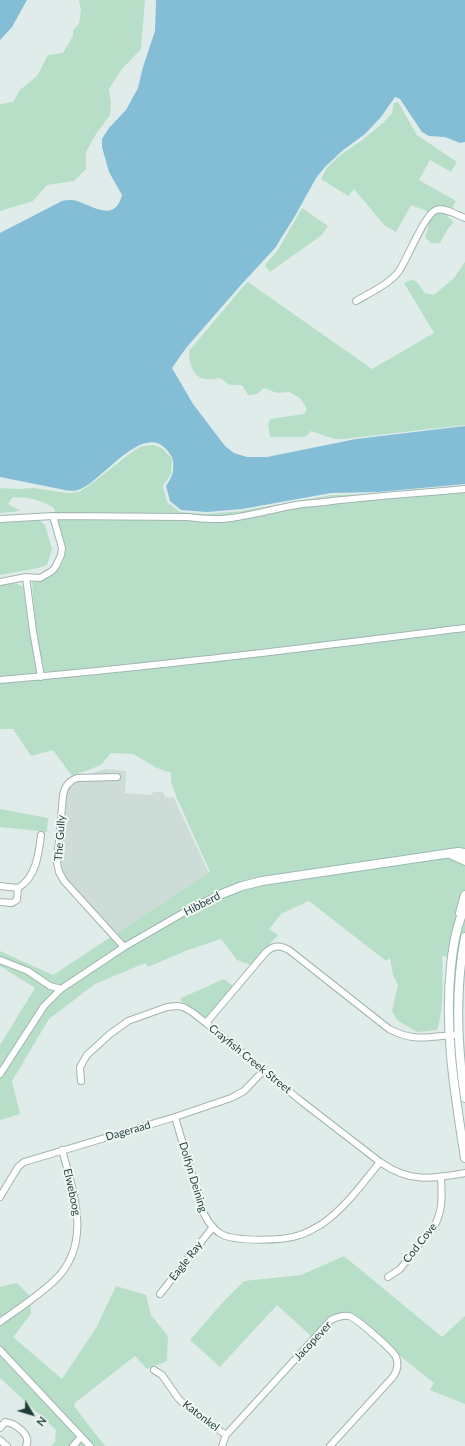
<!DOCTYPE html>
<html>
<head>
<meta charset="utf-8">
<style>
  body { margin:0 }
  #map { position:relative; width:465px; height:1446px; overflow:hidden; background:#e0ece9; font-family:Lato,sans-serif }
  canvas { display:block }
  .north { position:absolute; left:12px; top:1394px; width:40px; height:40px; -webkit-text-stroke:3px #f1f8f6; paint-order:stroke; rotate:128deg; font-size:11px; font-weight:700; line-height:16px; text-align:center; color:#1f3e3a }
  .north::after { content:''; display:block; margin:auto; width:14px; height:18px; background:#1f3e3a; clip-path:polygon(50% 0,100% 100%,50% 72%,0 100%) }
</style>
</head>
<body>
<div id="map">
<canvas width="465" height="1446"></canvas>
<div class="north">N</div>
</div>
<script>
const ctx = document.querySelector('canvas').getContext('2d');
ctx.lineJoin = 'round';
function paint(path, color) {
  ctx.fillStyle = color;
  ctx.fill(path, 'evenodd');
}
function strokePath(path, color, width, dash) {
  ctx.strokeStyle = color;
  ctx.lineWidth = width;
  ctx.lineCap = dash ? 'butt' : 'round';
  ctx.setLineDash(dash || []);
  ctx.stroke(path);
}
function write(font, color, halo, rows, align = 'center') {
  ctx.font = font + ' Lato,sans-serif';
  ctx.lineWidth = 4;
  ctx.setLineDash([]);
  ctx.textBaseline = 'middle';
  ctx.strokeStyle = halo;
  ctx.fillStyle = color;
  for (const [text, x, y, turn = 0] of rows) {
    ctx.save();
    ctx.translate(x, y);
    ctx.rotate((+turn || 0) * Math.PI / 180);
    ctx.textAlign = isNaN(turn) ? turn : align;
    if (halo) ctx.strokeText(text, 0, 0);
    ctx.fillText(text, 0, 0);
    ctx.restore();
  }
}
paint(new Path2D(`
  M105 769 126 771 125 793 152 795 153 792H163L165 797 174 798 219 895 124 947 59 872 66 787 82 777Z`), '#cedcd8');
paint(new Path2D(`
  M79 0H145L141 49 122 69 109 89 111 103 110 115 96 134 86 152V169L74 181 47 185 33 201 0 211V104L13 102 20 90 37 76 48 55 63 53 73 36V30L79 24 81 10Z
  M398 102 417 135 457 162 451 172 430 160 419 180 456 201 448 217 454 222 447 230 440 243H431L425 237 429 225 427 211 411 205 396 232 385 226 354 189 348 196 321 179 327 168 339 156 361 141 384 122 392 113 394 103Z
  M302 208 328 226 322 235 270 272 265 265 278 250Z
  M465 262V425L343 439H334L311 431 305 437H270L268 426 270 419 304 414 307 409 300 398 289 392 277 393 264 388 257 394 248 395 242 385H230L220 378C197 383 190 373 189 351L242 288 248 282 372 369 434 333 404 283 411 280 416 281 425 293 434 295 454 278Z
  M154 445 163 449 172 459 171 474 163 486 167 502 180 512 206 514 241 511 331 495 379 494 465 486V958L442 956C443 976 444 1011 437 1030L417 1032 397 1020 392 1011 398 985 393 975 390 958 386 961 309 901 281 914 269 929 278 935 251 965 237 960 221 939 188 950 148 967 145 963 95 984 49 1019 12 1081 20 1114 0 1120V1045L35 988 0 966V951L53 975 210 872 176 796 171 782V773L157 768 133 754 111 753 101 765 72 776 53 750 31 756 13 729H0V585L16 583 24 587 28 624 35 623 32 582C51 579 64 570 66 549L54 508C42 500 27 497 13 497L8 504 21 511 0 513V488L18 489 33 488 68 493 79 492 91 484 132 452 142 446Z
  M39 520 45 525 52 549 47 565 38 568 0 575V523Z
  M0 809 48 818 47 832 0 827Z
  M224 979 233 986 206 1018 181 1001V998Z
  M344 1256 442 1337 465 1316V1404L430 1390 434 1383 394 1351 353 1314 343 1313 333 1315 312 1337 277 1305 220 1367 190 1340 223 1302 244 1281 301 1275Z
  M17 1283 30 1296 31 1314 13 1337 62 1379 96 1328 116 1286 146 1295 151 1315 168 1336 167 1361 147 1369 135 1356 76 1402 74 1406 105 1446H51L55 1442 56 1430 0 1378V1287Z`), '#b7dfc8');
paint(new Path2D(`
  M0 0H27L12 27 0 40Z
  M156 0H465V142L460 143 445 137 429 136 422 132 400 99 395 97 381 117 365 134 342 151 325 167 316 178 295 216 275 248 240 286 186 348 172 368 193 404 225 446 234 453 247 457H267L356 439 465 426V484L378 492 331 493 242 509 207 512 181 510 170 501 166 486C172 477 174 473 173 461 173 457 168 451 165 448 140 424 101 483 78 490 72 492 65 490 60 489L0 477V233L62 201C65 200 69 200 72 200 89 202 114 226 122 195L109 172 102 147V139L109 128 126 110 138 88 143 67 155 31Z`), '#83bdd6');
const street = new Path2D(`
  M356 301C369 293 390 284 399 271 408 258 424 215 436 210 444 207 457 215 465 218
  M0 519 53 516 188 517C229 524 257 512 296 505 308 503 320 503 332 501 376 496 421 493 465 489
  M26 577 33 631 41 677
  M0 582 26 577 40 578 52 571 56 566 61 555 62 548 53 516
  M0 680C155 667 310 647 465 628
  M117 777 77 778C69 781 64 787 63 796L57 862 59 872 64 881 124 947
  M0 886 18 888
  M0 902 12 903 17 900 18 888C36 878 39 853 41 835
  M0 960 28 971 50 986 61 989
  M454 1035C427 1037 414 1042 389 1029L289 950C280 945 274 945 266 952L206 1023 301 1101 380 1162C410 1183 431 1179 465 1173
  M0 1074 44 1006 61 989 124 947 195 906 219 895
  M81 1081 80 1067 87 1055 110 1034 128 1021 167 1007 177 1006 183 1007 192 1012 206 1023
  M175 1117 201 1205C204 1216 210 1227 221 1234 237 1242 283 1241 300 1235 307 1233 315 1228 322 1224 345 1208 362 1184 380 1162
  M0 1197 18 1167 24 1162 175 1117 231 1098 244 1091 264 1070
  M388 1277 400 1269 435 1225C443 1209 442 1195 441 1178
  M160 1294 213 1227
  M0 1322C18 1309 38 1296 54 1281 93 1244 74 1194 62 1150
  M0 1350 90 1446
  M154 1370 162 1375 178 1398 188 1408 226 1435
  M0 1428 5 1422C15 1423 32 1435 26 1446
  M0 1440 7 1446
  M73 1446 81 1437
  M222 1446 226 1435 331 1320C337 1317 342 1315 349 1316 356 1318 393 1350 396 1357 399 1365 397 1372 392 1378L330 1446`);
const secondary = new Path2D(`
  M450 854 465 861
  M219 895 242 886 262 881 458 852 465 853
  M465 907C456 926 453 945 451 966 444 1031 455 1094 465 1158
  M460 913 465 895
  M465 937C455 989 457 1045 465 1098`);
strokePath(street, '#a2b4b1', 8);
strokePath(secondary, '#9db9b3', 10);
strokePath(street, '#fff', 6);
strokePath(secondary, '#fff', 8);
write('11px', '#1f3e3a', '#f1f8f6', [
  ["The Gully",60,838,-86],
  ["Hibberd",202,904,-27],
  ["Crayfish Creek Street",250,1059,39],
  ["Dageraad",128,1131,-16],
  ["Dolfyn Deining",193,1177,73],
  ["Elweboog",72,1192,78],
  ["Cod Cove",420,1243,-52],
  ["Eagle Ray",186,1261,-52],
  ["Jacopever",313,1341,-47],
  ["Katonkel",201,1416,37]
]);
</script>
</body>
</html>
